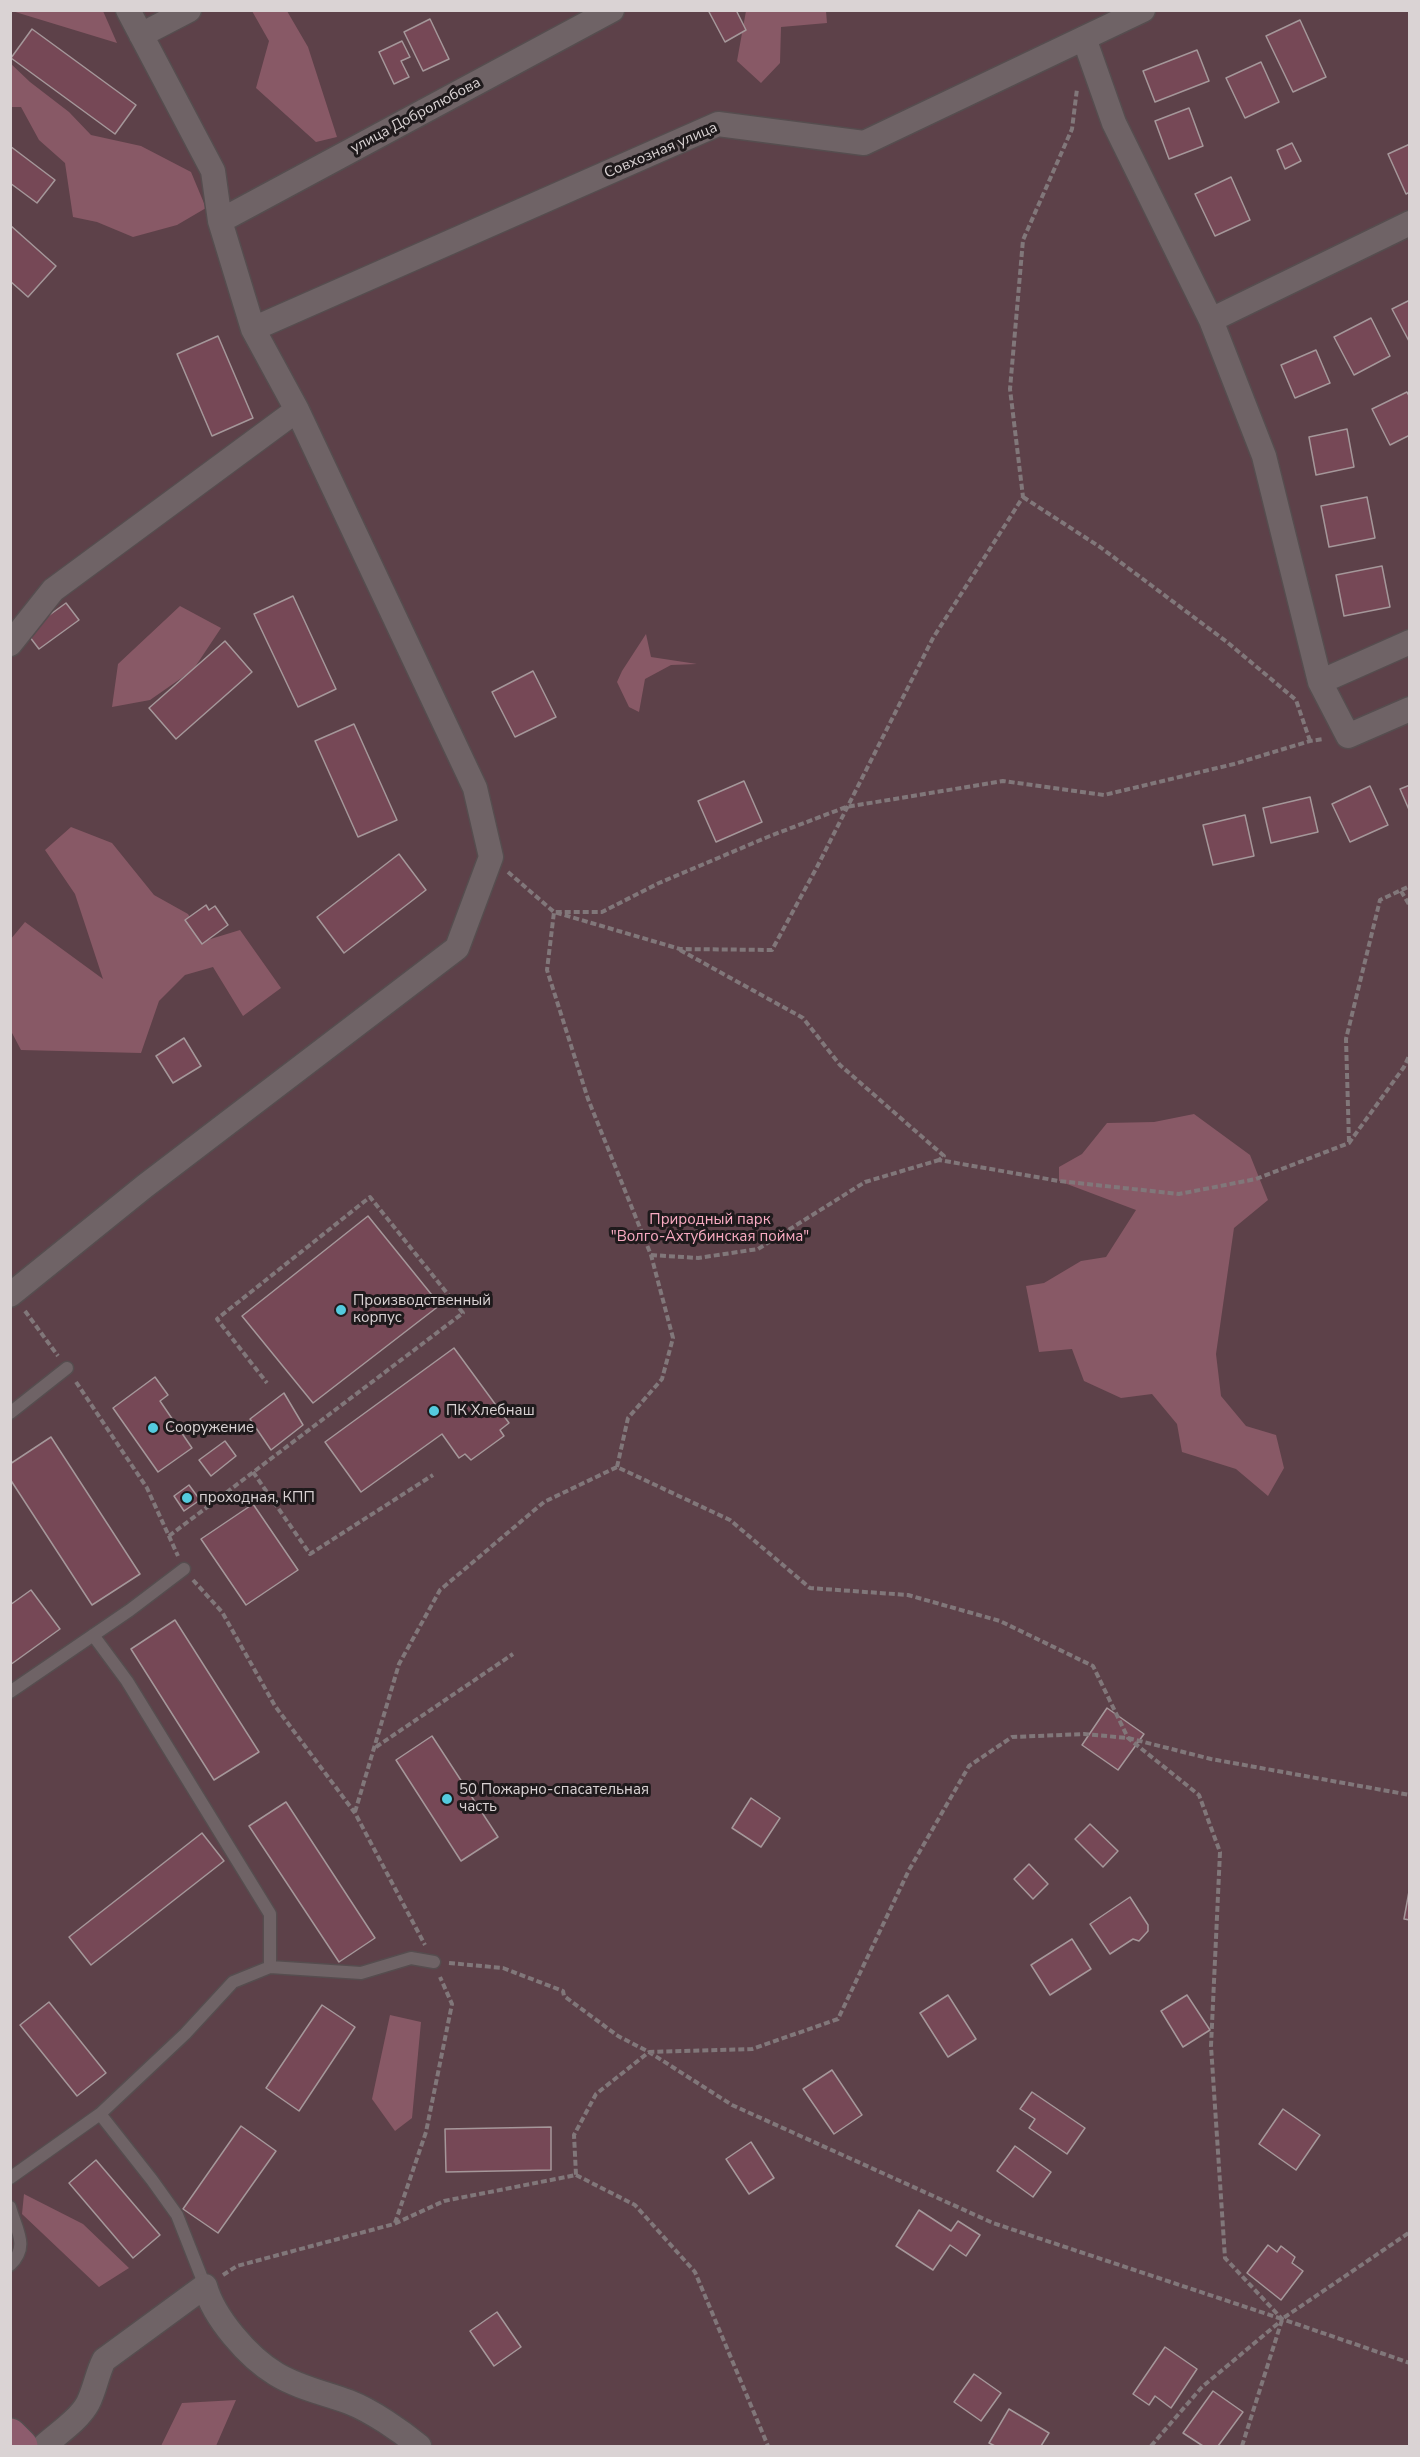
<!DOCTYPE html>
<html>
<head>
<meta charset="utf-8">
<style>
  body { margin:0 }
  #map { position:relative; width:1420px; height:2457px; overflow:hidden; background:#3c3134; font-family:"Nunito Sans",sans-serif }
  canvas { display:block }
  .frame { position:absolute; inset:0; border:12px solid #dad3d4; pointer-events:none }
</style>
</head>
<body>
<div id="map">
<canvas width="1420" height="2457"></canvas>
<div class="frame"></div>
</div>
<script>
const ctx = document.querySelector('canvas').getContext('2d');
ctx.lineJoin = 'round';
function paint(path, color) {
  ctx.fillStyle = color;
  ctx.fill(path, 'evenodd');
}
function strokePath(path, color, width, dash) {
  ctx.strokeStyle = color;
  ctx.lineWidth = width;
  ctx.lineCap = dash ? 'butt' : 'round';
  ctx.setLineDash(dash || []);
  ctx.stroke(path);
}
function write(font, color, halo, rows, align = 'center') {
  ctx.font = font + ' "Nunito Sans",sans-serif';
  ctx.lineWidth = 6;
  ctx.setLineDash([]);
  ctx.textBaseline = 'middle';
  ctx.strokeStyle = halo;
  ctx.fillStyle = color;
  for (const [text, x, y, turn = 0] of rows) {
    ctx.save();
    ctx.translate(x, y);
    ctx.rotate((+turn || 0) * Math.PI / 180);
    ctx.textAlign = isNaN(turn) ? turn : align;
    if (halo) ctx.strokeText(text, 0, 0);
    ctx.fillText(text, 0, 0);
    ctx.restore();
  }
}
paint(new Path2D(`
  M11 11H1409V2446H11Z`), '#5d4149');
paint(new Path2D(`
  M12 11H103L117 43Z
  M252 11H287L308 47 337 137 316 142 256 88 269 41Z
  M746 11H826L827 23 781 27 780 63 761 83 737 61Z
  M10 63 30 82 69 112 91 135 141 146 191 172 206 208 177 225 133 237 97 222 73 217 65 163 39 140 21 107H11Z
  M180 606 221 628 193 670 150 700 112 707 118 664Z
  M646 634 651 657 697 664 671 665 645 679 639 712 629 707 617 682 622 671Z
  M71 827 112 843 154 895 188 914 204 941 240 930 281 988 243 1016 213 967 185 975 159 1001 141 1053 21 1050 11 1031 10 940 25 922 103 979 75 894 45 850Z
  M1194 1114 1250 1155 1268 1200 1234 1228 1216 1354 1221 1396 1246 1426 1276 1435 1284 1468 1268 1496 1236 1469 1182 1452 1177 1424 1152 1394 1121 1398 1084 1381 1072 1349 1039 1352 1026 1286 1044 1283 1081 1261 1106 1257 1136 1210 1059 1181V1167L1082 1154 1107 1123 1154 1122Z
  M390 2015 421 2022 412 2118 395 2131 372 2099Z
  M24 2194 83 2224 129 2268 99 2287 22 2214Z
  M236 2400 216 2446H161L182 2403Z`), '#885966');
const building = new Path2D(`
  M708 10H736L746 30 725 42Z
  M430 19 449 59 423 71 404 32Z
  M1300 20 1326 77 1293 92 1266 36Z
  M32 29 136 105 115 134 11 58Z
  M402 41 410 57 401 61 409 77 394 84 379 52Z
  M1197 50 1209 81 1155 102 1143 71Z
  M1261 62 1279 102 1245 118 1226 78Z
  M1189 108 1203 146 1169 159 1155 121Z
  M1292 143 1301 161 1285 169 1277 150Z
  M1410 144V192L1406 194 1388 154Z
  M10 146 55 180 37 203 10 183Z
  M1231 177 1250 220 1215 236 1195 194Z
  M10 225 56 266 28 297 10 281Z
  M1410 300V343L1392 309Z
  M1371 318 1390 356 1354 375 1334 337Z
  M218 336 253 418 212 436 177 354Z
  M1316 350 1330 383 1295 398 1281 365Z
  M1407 392 1410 398V435L1390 445 1372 409Z
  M1347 429 1354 467 1316 475 1309 437Z
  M1367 497 1375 538 1329 547 1321 506Z
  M1382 566 1390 607 1344 616 1336 575Z
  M293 596 336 689 298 707 254 614Z
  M66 603 79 620 39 649 26 632Z
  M225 641 252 672 176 739 149 708Z
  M533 671 556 717 515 737 492 692Z
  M354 724 397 820 358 837 315 741Z
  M744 781 762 822 716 842 698 801Z
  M1410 785V812L1400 789Z
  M1370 786 1388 825 1350 842 1332 804Z
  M1310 797 1318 832 1271 843 1263 808Z
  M1245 815 1254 856 1213 865 1203 825Z
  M399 854 426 890 344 953 317 917Z
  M206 905 209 910 215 906 228 925 202 944 185 920Z
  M184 1038 201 1066 173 1083 156 1056Z
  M368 1216 440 1305 313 1403 242 1316Z
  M454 1348 509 1423 500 1430 504 1436 471 1460 465 1454 459 1458 442 1434 361 1492 325 1442Z
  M155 1377 168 1395 160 1401 192 1448 158 1472 113 1408Z
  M284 1393 303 1425 271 1450 250 1419Z
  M51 1437 140 1574 92 1605 10 1479V1464Z
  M225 1441 236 1456 211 1476 199 1460Z
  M189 1485 200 1500 184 1511 174 1496Z
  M253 1504 298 1570 246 1605 201 1539Z
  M31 1590 60 1629 10 1665V1605Z
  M175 1620 259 1752 214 1780 131 1649Z
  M1107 1708 1144 1734 1118 1770 1082 1745Z
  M432 1736 498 1837 461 1861 396 1760Z
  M751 1798 780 1818 761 1847 732 1828Z
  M286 1802 375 1938 339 1962 249 1826Z
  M1090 1824 1118 1851 1103 1867 1075 1839Z
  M202 1833 224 1861 91 1965 69 1937Z
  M1029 1864 1048 1884 1033 1899 1014 1879Z
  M1410 1886V1920L1404 1919Z
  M1130 1897 1148 1925V1931L1139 1941 1133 1939 1110 1954 1090 1924Z
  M1072 1939 1091 1969 1050 1995 1031 1965Z
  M948 1995 976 2039 948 2057 920 2013Z
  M1187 1995 1210 2030 1183 2047 1161 2011Z
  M49 2002 106 2073 77 2096 20 2025Z
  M322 2005 355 2027 299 2111 266 2088Z
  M832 2070 862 2115 834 2134 803 2089Z
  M1032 2092 1085 2128 1067 2154 1029 2128 1035 2119 1020 2109Z
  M1283 2109 1320 2135 1296 2170 1259 2144Z
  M241 2126 276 2151 218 2233 183 2209Z
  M551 2127V2170L446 2172 445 2129Z
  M751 2142 774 2178 749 2194 726 2159Z
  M1015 2146 1051 2172 1033 2197 997 2171Z
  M96 2160 160 2235 133 2258 69 2183Z
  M919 2210 951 2231 958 2221 980 2235 966 2256 950 2245 933 2270 896 2246Z
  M1268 2245 1277 2252 1281 2246 1295 2257 1292 2263 1303 2271 1281 2300 1247 2273Z
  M497 2312 521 2347 494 2366 470 2331Z
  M1165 2347 1197 2369 1171 2408 1155 2396 1149 2405 1133 2394Z
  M974 2374 1001 2393 981 2421 954 2402Z
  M1213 2391 1243 2412 1218 2446H1203L1183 2433Z
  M1009 2409 1049 2433 1041 2446H995L989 2443Z`);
paint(building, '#764856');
strokePath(building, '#a5979a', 1.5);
const lane = new Path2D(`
  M10 1413 67 1368
  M93 1635 127 1681 270 1914V1967
  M10 1692 130 1610 184 1569
  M100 2114 152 2180 177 2215 205 2286
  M10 2178 100 2114 185 2034 233 1982 270 1967 361 1973 411 1958 434 1962
  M10 2207C16 2230 30 2246 10 2265`);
const street = new Path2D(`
  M141 35 189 10
  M1084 38 1114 123 1211 320 1264 456 1320 682 1348 736 1410 709
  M220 221 612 10
  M1211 320 1410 223
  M253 329 718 124 864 143 1143 10
  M10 644 53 590 297 410
  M1320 682 1410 642
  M10 1295 145 1186 457 948 491 857 475 788 297 410 253 329 220 221 213 171 128 10
  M44 2446C57 2434 79 2420 88 2403 95 2389 97 2374 104 2360L205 2286C214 2318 248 2357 276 2374 299 2388 325 2393 349 2402 372 2411 401 2431 419 2446`);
const secondary = new Path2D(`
  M10 2435 21 2446`);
strokePath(lane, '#564d4f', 15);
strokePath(street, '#564d4f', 27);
strokePath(secondary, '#564d4f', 36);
strokePath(new Path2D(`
  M1023 497 1100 547 1227 642 1296 700 1310 741
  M508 872 554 912 680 949 772 950 817 867 933 638 1023 497 1010 389 1023 240 1072 129 1077 89
  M1401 891 1410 906
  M680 950 803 1018 840 1065 944 1156 939 1160 1059 1181 1179 1194 1256 1179 1349 1143 1404 1067 1410 1054
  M1349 1142 1346 1039 1380 900 1410 886
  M651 1255 698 1258 758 1249 865 1182 939 1160
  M25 1311 58 1356
  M76 1382 147 1488 178 1556
  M617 1467 628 1418 662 1379 673 1338 651 1255 588 1099 547 970 554 912H602L659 883 770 836 846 807 1003 781 1104 795 1234 764 1310 741 1324 739
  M253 1472 310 1554 433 1475
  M169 1536 463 1313 370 1197 217 1319 267 1383
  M193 1580 222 1612 275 1706 355 1813 425 1945
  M376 1747 513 1654
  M355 1812 399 1664 440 1590 544 1502 617 1467 730 1520 810 1588 908 1595 1000 1621 1093 1666 1128 1738 1199 1795 1220 1852 1211 2046 1225 2258 1282 2319 1410 2363
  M449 1963 503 1968 563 1991 564 1996 618 2036 649 2052 752 2049 838 2019 909 1870 969 1766 1012 1737 1084 1734 1128 1738 1211 1759 1410 1795
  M576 2175 635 2205 695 2272 768 2446
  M395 2223 426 2132 452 2004 440 1977
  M223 2275 237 2266 394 2224 444 2201 576 2175 574 2135 596 2094 649 2052 732 2105 993 2223 1282 2319 1410 2232
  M1151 2446 1202 2387 1282 2320
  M1242 2446 1282 2320`), '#81777a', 4, [6, 3]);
strokePath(lane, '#6f6366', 12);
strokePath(street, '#6f6366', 24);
strokePath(secondary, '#8d5c6d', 33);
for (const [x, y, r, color] of [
  [341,1310,6,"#54cade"],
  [434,1411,6,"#54cade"],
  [153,1428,6,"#54cade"],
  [187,1498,6,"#54cade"],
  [447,1799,6,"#54cade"]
]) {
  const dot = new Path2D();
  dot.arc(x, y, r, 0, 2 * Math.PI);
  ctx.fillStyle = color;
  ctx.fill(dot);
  strokePath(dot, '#1f1a1c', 2);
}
write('15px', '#dad3d4', '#1f1a1c', [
  ["улица Добролюбова",416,116,-28],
  ["Совхозная улица",661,151,-23]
]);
write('15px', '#f9abc2', '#1f1a1c', [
  ["Природный парк",710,1220],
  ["\"Волго-Ахтубинская пойма\"",710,1237]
]);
write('15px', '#dad3d4', '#1f1a1c', [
  ["Производственный",353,1301],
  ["корпус",353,1318],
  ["ПК Хлебнаш",446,1411],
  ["Сооружение",165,1428],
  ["проходная, КПП",199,1498],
  ["50 Пожарно-спасательная",459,1790],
  ["часть",459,1807]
], 'left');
</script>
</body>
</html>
